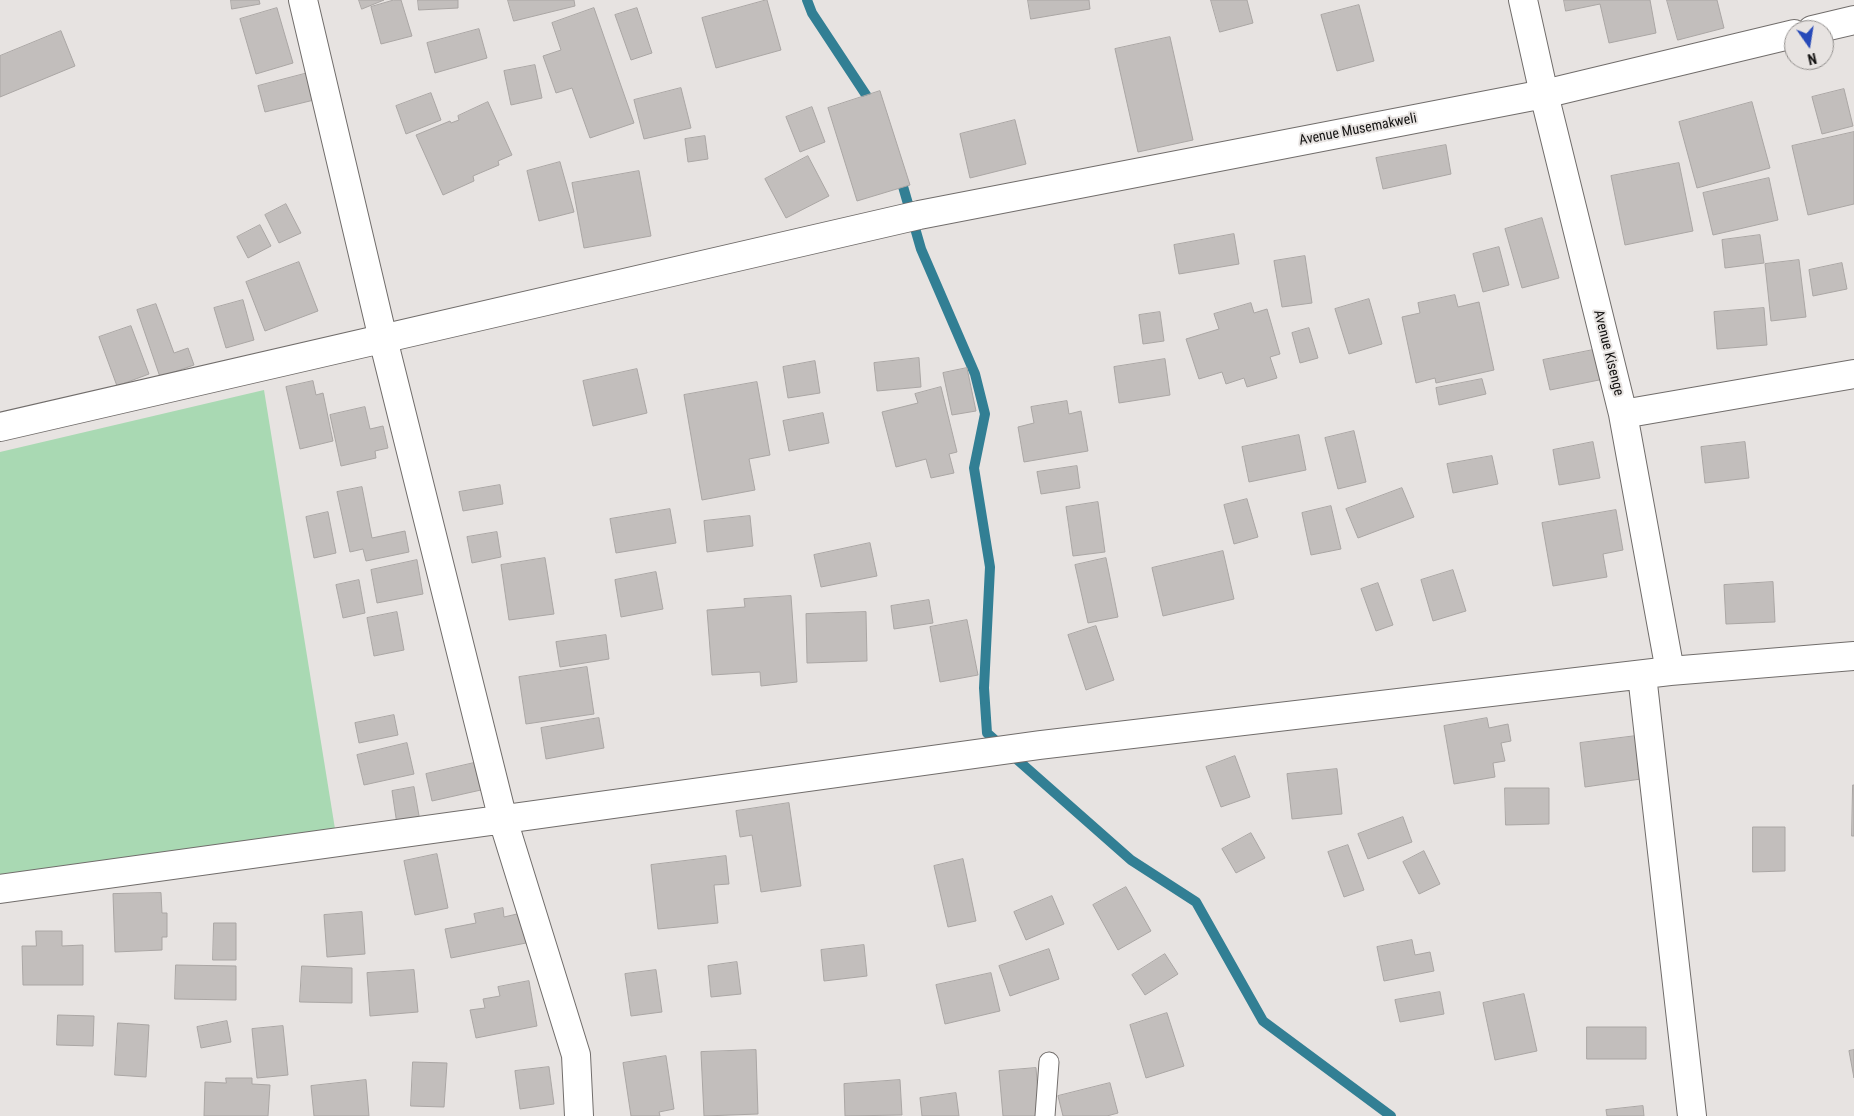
<!DOCTYPE html>
<html>
<head>
<meta charset="utf-8">
<style>
  body { margin:0 }
  #map { position:relative; width:1854px; height:1116px; overflow:hidden; background:#e7e3e1; font-family:"Roboto Condensed",sans-serif }
  canvas { display:block }
  .north { position:absolute; left:1784px; top:20px; width:50px; height:50px; box-sizing:border-box; background:#e7e3e1; border:1px solid #928f8d; border-radius:50%; rotate:167deg; font-size:14px; font-weight:700; line-height:20px; text-align:center; color:#121110 }
  .north::after { content:''; display:block; margin:auto; width:18px; height:22px; background:#274ab9; clip-path:polygon(50% 0,100% 100%,50% 72%,0 100%) }
</style>
</head>
<body>
<div id="map">
<canvas width="1854" height="1116"></canvas>
<div class="north">N</div>
</div>
<script>
const ctx = document.querySelector('canvas').getContext('2d');
ctx.lineJoin = 'round';
function paint(path, color) {
  ctx.fillStyle = color;
  ctx.fill(path, 'evenodd');
}
function strokePath(path, color, width, dash) {
  ctx.strokeStyle = color;
  ctx.lineWidth = width;
  ctx.lineCap = dash ? 'butt' : 'round';
  ctx.setLineDash(dash || []);
  ctx.stroke(path);
}
function write(font, color, halo, rows, align = 'center') {
  ctx.font = font + ' "Roboto Condensed",sans-serif';
  ctx.lineWidth = 4;
  ctx.setLineDash([]);
  ctx.textBaseline = 'middle';
  ctx.strokeStyle = halo;
  ctx.fillStyle = color;
  for (const [text, x, y, turn = 0] of rows) {
    ctx.save();
    ctx.translate(x, y);
    ctx.rotate((+turn || 0) * Math.PI / 180);
    ctx.textAlign = isNaN(turn) ? turn : align;
    if (halo) ctx.strokeText(text, 0, 0);
    ctx.fillText(text, 0, 0);
    ctx.restore();
  }
}
paint(new Path2D(`
  M264 390 336 835 0 875V452Z`), '#a9d9b3');
strokePath(new Path2D(`
  M807 0 812 13 874 107
  M900 176 921 249 975 374 985 414 974 468 990 567 984 688 987 733 1131 860 1196 902 1263 1021 1391 1116`), '#327f94', 10);
const building = new Path2D(`
  M231 0H259L260 4 232 9Z
  M359 0H384L362 9Z
  M394 0H401L412 36 381 44 371 7Z
  M418 0H458V8L419 10Z
  M508 0H574L575 6 514 21Z
  M767 0 781 50 716 68 702 18Z
  M1028 0H1089L1090 9 1031 19Z
  M1211 0H1247L1253 23 1220 32Z
  M1564 0H1650L1656 33 1609 43 1600 4 1566 11Z
  M1667 0H1717L1724 28 1678 40Z
  M1359 5 1374 61 1337 71 1321 15Z
  M277 8 293 63 256 74 240 19Z
  M594 8 634 123 590 138 572 88 556 93 543 56 561 50 552 23Z
  M637 8 652 53 631 60 615 15Z
  M479 29 487 58 435 73 427 43Z
  M61 31 75 66 0 97V56Z
  M1170 37 1193 140 1138 152 1115 49Z
  M535 65 542 98 511 105 504 71Z
  M308 73 314 100 265 112 258 86Z
  M681 88 691 128 644 139 634 100Z
  M1844 89 1853 126 1822 134 1812 97Z
  M880 91 910 185 857 201 828 108Z
  M431 93 441 120 406 134 396 106Z
  M488 102 512 155 498 161 499 165 473 176 474 181 443 195 416 135 450 121 451 123 459 120 458 116Z
  M1752 102 1770 168 1697 188 1679 122Z
  M812 107 825 142 800 152 786 117Z
  M1015 120 1026 164 970 178 960 134Z
  M1854 132V204L1808 215 1792 146Z
  M705 136 708 159 688 162 685 139Z
  M1446 145 1451 174 1383 189 1376 158Z
  M808 156 829 196 786 218 765 179Z
  M560 162 574 212 539 221 527 171Z
  M1679 163 1693 231 1625 245 1611 176Z
  M639 171 651 236 584 248 572 183Z
  M1769 178 1778 220 1713 235 1703 193Z
  M286 204 301 233 279 243 265 215Z
  M1542 218 1559 278 1522 288 1505 229Z
  M260 225 271 246 248 258 237 237Z
  M1234 234 1239 264 1179 274 1174 245Z
  M1760 235 1764 263 1725 268 1722 240Z
  M1499 247 1509 285 1483 292 1473 254Z
  M1305 256 1312 303 1282 307 1274 261Z
  M1799 260 1806 317 1771 321 1765 264Z
  M299 262 318 311 265 331 246 282Z
  M1842 263 1847 289 1813 296 1809 270Z
  M1455 295 1458 307 1479 302 1494 370 1436 383 1435 378 1416 383 1402 317 1420 313 1418 303Z
  M1369 299 1382 344 1349 354 1335 309Z
  M243 300 254 340 226 348 214 308Z
  M1251 303 1254 313 1267 309 1280 354 1270 357 1277 378 1247 387 1244 378 1226 384 1222 372 1199 379 1186 339 1219 329 1214 314Z
  M156 304 174 353 188 348 194 365 160 377 137 310Z
  M1764 308 1767 345 1717 349 1714 312Z
  M1160 312 1164 341 1143 344 1139 315Z
  M131 326 149 374 117 386 99 337Z
  M1309 328 1318 358 1300 363 1292 333Z
  M1598 349 1604 379 1550 390 1543 360Z
  M919 358 921 387 877 391 874 363Z
  M1165 359 1170 395 1119 403 1114 367Z
  M815 361 820 393 788 398 783 367Z
  M967 368 976 411 952 415 943 373Z
  M637 369 647 413 593 426 583 381Z
  M1482 379 1486 394 1439 405 1436 388Z
  M313 381 316 395 323 393 333 441 300 449 286 387Z
  M757 382 770 455 749 459 755 490 702 500 684 395Z
  M941 387 957 452 949 454 954 473 931 478 926 459 896 467 882 412 918 403 915 394Z
  M1067 401 1069 414 1081 411 1088 451 1024 462 1018 427 1034 423 1031 407Z
  M365 407 370 429 383 426 388 448 375 451 376 458 341 466 330 415Z
  M823 413 829 443 789 451 783 421Z
  M1354 431 1366 482 1338 489 1325 438Z
  M1299 435 1306 470 1249 482 1242 447Z
  M1593 442 1600 478 1559 485 1553 450Z
  M1745 442 1749 478 1705 483 1701 447Z
  M1492 456 1498 484 1453 493 1447 464Z
  M1077 466 1080 488 1041 494 1037 472Z
  M500 485 503 504 463 511 459 492Z
  M362 487 372 538 405 531 409 552 366 561 363 549 350 552 337 492Z
  M1402 488 1414 517 1358 538 1346 509Z
  M1247 499 1258 537 1234 544 1224 505Z
  M1098 502 1105 552 1073 556 1066 507Z
  M1331 506 1341 549 1311 555 1302 513Z
  M670 509 676 543 616 553 610 519Z
  M1616 510 1623 550 1603 554 1607 577 1553 586 1542 523Z
  M328 512 336 553 314 558 306 517Z
  M750 516 753 546 707 552 704 521Z
  M497 532 501 557 472 563 467 537Z
  M870 543 877 576 821 587 814 555Z
  M1223 551 1234 599 1163 616 1152 568Z
  M545 558 554 614 509 620 501 565Z
  M1106 558 1118 617 1088 623 1075 565Z
  M417 560 423 594 377 603 371 570Z
  M1453 570 1466 611 1433 621 1421 580Z
  M656 572 663 609 621 617 615 580Z
  M359 580 365 613 343 618 336 585Z
  M1773 582 1775 622 1726 624 1724 585Z
  M1378 583 1393 625 1376 631 1361 589Z
  M791 596 797 682 761 686 760 672 712 675 707 610 745 607 744 599Z
  M929 600 933 623 894 629 891 606Z
  M397 612 404 650 374 656 367 618Z
  M866 612 867 661 807 663 806 614Z
  M967 620 978 675 940 682 930 627Z
  M1096 626 1114 680 1086 690 1068 635Z
  M606 635 609 659 560 667 556 642Z
  M587 667 594 714 526 724 519 677Z
  M394 715 398 735 359 743 355 723Z
  M599 718 604 748 546 759 541 728Z
  M1487 718 1489 728 1508 724 1511 741 1501 743 1505 761 1493 763 1495 777 1454 784 1444 726Z
  M1636 736 1641 779 1585 787 1580 743Z
  M407 743 414 774 364 785 357 755Z
  M1235 756 1250 797 1221 807 1206 767Z
  M474 763 481 790 432 801 426 774Z
  M1337 769 1342 814 1292 819 1287 774Z
  M1853 785H1854V836H1852Z
  M414 787 421 827 398 831 392 791Z
  M1505 788H1549V824L1506 825Z
  M789 803 801 886 761 892 752 835 740 837 736 811Z
  M1403 817 1412 842 1368 859 1358 834Z
  M1753 827H1785V871L1753 872Z
  M1251 833 1265 858 1236 873 1222 849Z
  M1348 845 1364 890 1344 897 1328 852Z
  M1424 851 1440 884 1419 894 1403 862Z
  M437 854 448 908 415 915 404 861Z
  M726 856 729 884 714 885 718 923 658 929 651 865Z
  M963 859 976 921 948 927 934 866Z
  M1126 887 1151 931 1118 950 1093 905Z
  M161 893 162 913H167V937H162V950L115 952 113 894Z
  M1052 896 1064 924 1026 940 1014 912Z
  M503 908 504 917 530 911 536 941 451 958 445 929 476 923 474 914Z
  M362 912 365 954 327 957 324 915Z
  M214 923H236V960H213Z
  M36 931H62V946L83 945V985H23L22 946H36Z
  M1412 940 1415 955 1430 952 1434 971 1384 981 1377 947Z
  M864 945 867 976 824 981 821 950Z
  M1049 949 1059 979 1010 996 999 966Z
  M1165 954 1178 974 1145 995 1132 975Z
  M737 962 741 994 711 997 708 966Z
  M176 965 236 966V1000L175 999Z
  M302 966 352 968V1003L300 1002Z
  M414 970 418 1012 370 1016 367 973Z
  M656 970 662 1012 631 1016 625 974Z
  M991 973 1000 1011 945 1024 936 985Z
  M529 981 537 1026 476 1038 470 1010 485 1008 483 999 500 996 498 987Z
  M1440 992 1444 1014 1400 1022 1395 1000Z
  M1524 994 1537 1051 1495 1060 1483 1003Z
  M1167 1013 1184 1066 1146 1078 1130 1025Z
  M58 1015 94 1016 93 1046 57 1045Z
  M227 1021 231 1042 201 1048 197 1027Z
  M118 1023 149 1025 146 1077 115 1075Z
  M283 1026 288 1075 257 1078 252 1029Z
  M1587 1027H1646V1059H1587Z
  M756 1050 758 1114 704 1116 701 1052Z
  M1854 1050V1078L1849 1051Z
  M666 1056 674 1109 659 1112 660 1116H631L623 1063Z
  M413 1062 447 1063 444 1107 411 1106Z
  M549 1067 554 1104 520 1109 515 1071Z
  M1036 1068 1040 1116H1003L999 1071Z
  M226 1078H252V1084L270 1085 268 1116H204L205 1082 226 1083Z
  M366 1080 369 1116H314L311 1086Z
  M900 1080 902 1115 845 1116 844 1084Z
  M1110 1083 1118 1113 1107 1116H1063L1058 1096Z
  M956 1093 959 1116H922L920 1098Z
  M1643 1106 1644 1116H1607L1606 1110Z`);
paint(building, '#c2bebc');
strokePath(building, '#aaa6a4', 1);
const service = new Path2D(`
  M1045 1116 1049 1062`);
const minor = new Path2D(`
  M303 0 383 339 503 820 576 1055 579 1116
  M1523 0 1544 94 1623 414 1670 671
  M1812 30 1854 20
  M1623 414 1854 374
  M0 427 919 215 1544 94 1794 34
  M1642 675 1692 1116
  M0 889 1040 745 1670 671 1854 656`);
strokePath(service, '#716d6b', 21);
strokePath(minor, '#716d6b', 30);
strokePath(service, '#fff', 19);
strokePath(minor, '#fff', 28);
write('14px', '#121110', '#e7e3e1', [
  ["Avenue Musemakweli",1358,130,-11],
  ["Avenue Kisenge",1608,353,76]
]);
</script>
</body>
</html>
